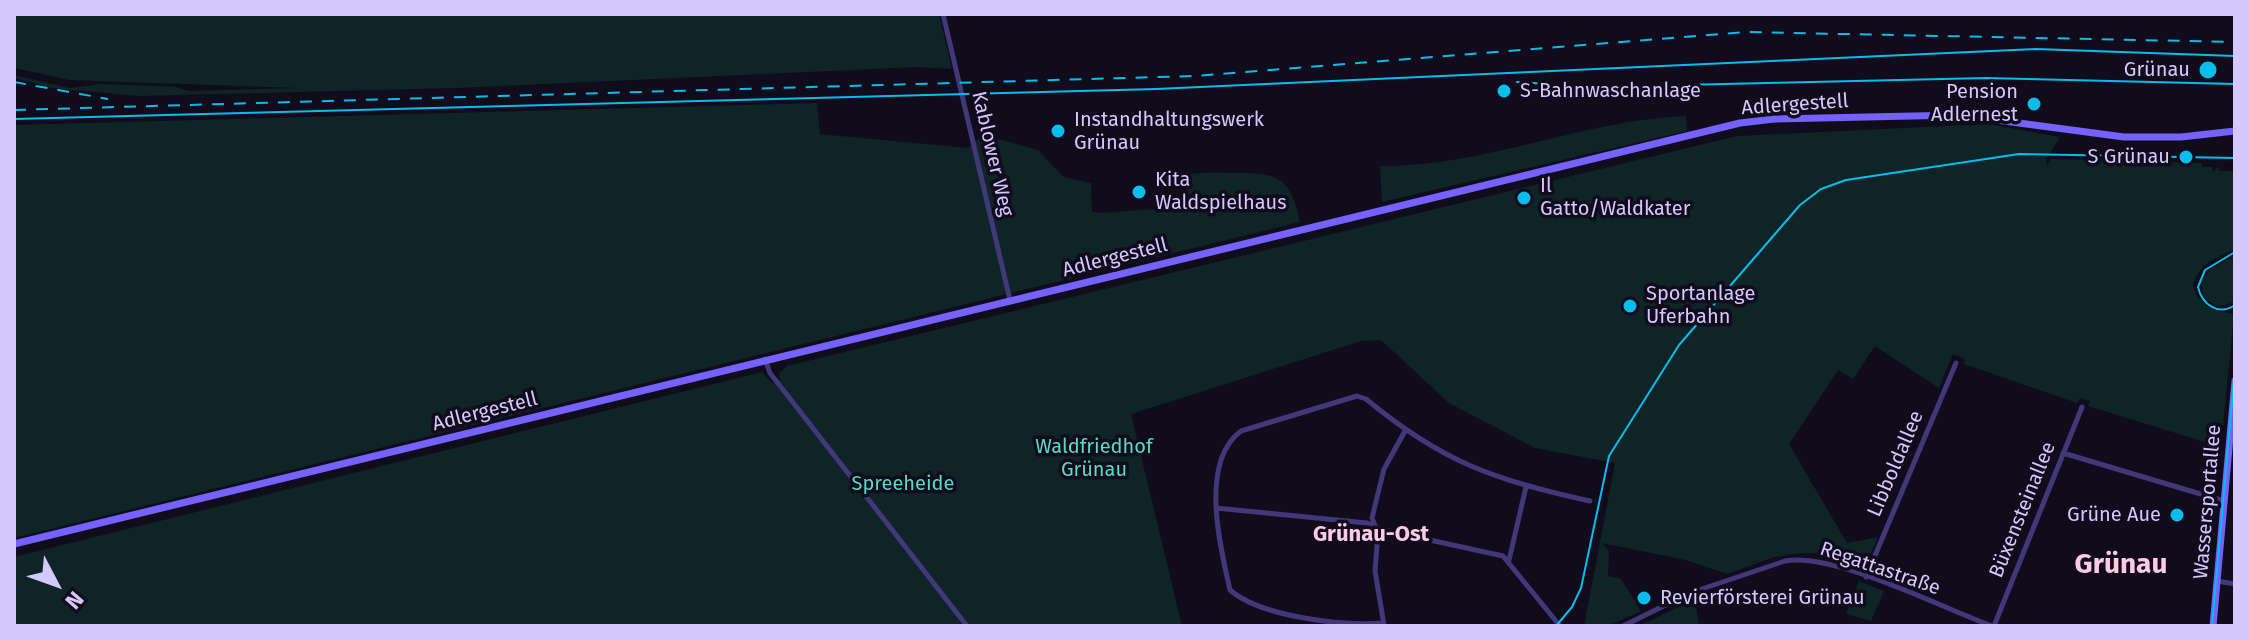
<!DOCTYPE html>
<html>
<head>
<meta charset="utf-8">
<style>
  body { margin:0 }
  #map { position:relative; width:2249px; height:640px; overflow:hidden; background:#100c1c; font-family:"Fira Sans",sans-serif }
  canvas { display:block }
  .frame { position:absolute; inset:0; border:16px solid #d4c8fe; pointer-events:none }
  .north { position:absolute; left:16px; top:544px; width:80px; height:80px; -webkit-text-stroke:6px #100c1c; paint-order:stroke; rotate:131deg; font-size:22px; font-weight:700; line-height:32px; text-align:center; color:#d4c8fe }
  .north::after { content:''; display:block; margin:auto; width:28px; height:36px; background:#d4c8fe; clip-path:polygon(50% 0,100% 100%,50% 72%,0 100%) }
</style>
</head>
<body>
<div id="map">
<canvas width="2249" height="640"></canvas>
<div class="frame"></div>
<div class="north">N</div>
</div>
<script>
const ctx = document.querySelector('canvas').getContext('2d');
ctx.lineJoin = 'round';
function paint(path, color) {
  ctx.fillStyle = color;
  ctx.fill(path, 'evenodd');
}
function strokePath(path, color, width, dash) {
  ctx.strokeStyle = color;
  ctx.lineWidth = width;
  ctx.lineCap = dash ? 'butt' : 'round';
  ctx.setLineDash(dash || []);
  ctx.stroke(path);
}
function write(font, color, halo, rows, align = 'center') {
  ctx.font = font + ' "Fira Sans",sans-serif';
  ctx.lineWidth = 7;
  ctx.setLineDash([]);
  ctx.textBaseline = 'middle';
  ctx.strokeStyle = halo;
  ctx.fillStyle = color;
  for (const [text, x, y, turn = 0] of rows) {
    ctx.save();
    ctx.translate(x, y);
    ctx.rotate((+turn || 0) * Math.PI / 180);
    ctx.textAlign = isNaN(turn) ? turn : align;
    if (halo) ctx.strokeText(text, 0, 0);
    ctx.fillText(text, 0, 0);
    ctx.restore();
  }
}
paint(new Path2D(`
  M14 14H939L952 69 917 67 457 88 140 96 51 88 14 78V75L70 88 100 84 176 87 189 91 298 88 70 80 14 68Z
  M817 103 820 134 968 148 983 135 1038 150 1064 177 1091 183 1092 212C1121 215 1150 204 1178 213L1187 207 1185 175C1199 172 1215 173 1229 173 1275 173 1290 173 1300 222L14 538V125Z
  M1686 116 1687 131 1382 202 1380 166C1485 167 1582 120 1686 116Z
  M1988 124 2060 137 2046 160 2047 166 2051 159 2201 163 2202 167H2212L2213 173 2219 166V171H2235V249C2224 255 2210 259 2201 269 2179 296 2212 311 2234 314L2221 447 2088 406 2090 401 2080 398 2077 403 1964 364 1965 359 1953 354 1939 388 1875 346 1853 379 1838 370 1789 444 1847 543 1878 537 1864 569 1819 553H1801L1774 557 1727 574 1686 560 1602 543 1609 551 1608 576 1621 579 1641 611 1608 626H1584L1615 463 1535 448 1449 403 1381 340 1361 341 1131 414 1182 626H14V557L762 372 772 383 780 380 779 373 787 366 1737 136Z
  M2235 256V302L2218 307 2204 298 2201 281 2212 268Z
  M1859 581 1884 591 1871 621 1846 614Z
  M1695 599 1699 626H1639Z`), '#0f2426');
strokePath(new Path2D(`
  M943 14 1010 300
  M765 359 770 373 967 626
  M2063 453 2224 501
  M1216 508 1367 523 1384 530 1503 556 1560 626
  M1509 560 1526 487
  M1866 577 1956 363
  M2217 581 2235 584
  M1383 623C1342 626 1261 617 1230 590 1220 546 1199 462 1241 431L1357 396 1366 399C1442 462 1494 480 1590 501
  M1384 625 1375 571 1378 533 1372 518 1384 469 1405 431
  M1623 626 1690 593 1785 561C1834 552 1942 608 1992 626
  M1994 626 2082 407`), '#41387a', 5);
strokePath(new Path2D(`
  M14 544 1740 123 1775 119 1959 115 2124 137H2181L2235 131
  M2213 626 2235 381`), '#7561fb', 7);
strokePath(new Path2D(`
  M1517 82 1593 87 1986 78 2235 84
  M14 119 1156 89 2036 49 2235 56
  M2235 252 2205 270 2198 287C2202 305 2219 316 2235 305
  M1556 626 1572 607 1581 588 1609 456 1679 345 1800 205 1821 189 1846 180 2019 154 2235 158
  M2212 626 2235 368`), '#06bdeb', 2);
strokePath(new Path2D(`
  M14 82 108 99
  M14 110 1194 76 1746 32 2235 42`), '#06bdeb', 2, [12, 10]);
for (const [x, y, r, color] of [
  [2208,70,10,"#06bdeb"],
  [1504,91,8,"#06bdeb"],
  [2034,104,8,"#06bdeb"],
  [1058,131,8,"#06bdeb"],
  [2186,157,8,"#06bdeb"],
  [1139,192,8,"#06bdeb"],
  [1524,198,8,"#06bdeb"],
  [1630,306,8,"#06bdeb"],
  [2177,515,8,"#06bdeb"],
  [1644,598,8,"#06bdeb"]
]) {
  const dot = new Path2D();
  dot.arc(x, y, r, 0, 2 * Math.PI);
  ctx.fillStyle = color;
  ctx.fill(dot);
  strokePath(dot, '#100c1c', 3);
}
write('20px', '#d4c8fe', '#100c1c', [
  ["Grünau",2190,70,"right"],
  ["S-Bahnwaschanlage",1520,91],
  ["Pension",2018,92,"right"],
  ["Adlernest",2018,115,"right"],
  ["Instandhaltungswerk",1074,120],
  ["Grünau",1074,143],
  ["S Grünau",2170,157,"right"],
  ["Kita",1155,180],
  ["Waldspielhaus",1155,203],
  ["Il",1540,186],
  ["Gatto/Waldkater",1540,209],
  ["Sportanlage",1646,294],
  ["Uferbahn",1646,317],
  ["Grüne Aue",2161,515,"right"],
  ["Revierförsterei Grünau",1660,598]
], 'left');
write('20px', '#d4c8fe', '#100c1c', [
  ["Adlergestell",1795,105,-4],
  ["Kablower Weg",992,154,77],
  ["Adlergestell",1115,258,-14],
  ["Adlergestell",485,412,-14],
  ["Libboldallee",1896,464,-67],
  ["Wassersportallee",2208,502,-85],
  ["Büxensteinallee",2023,510,-68],
  ["Regattastraße",1880,569,19]
]);
write('20px', '#57dac7', '#100c1c', [
  ["Waldfriedhof",1094,447],
  ["Grünau",1094,470],
  ["Spreeheide",903,484]
]);
write('bold 22px', '#fecae5', '#100c1c', [
  ["Grünau-Ost",1371,535]
]);
write('bold 28px', '#fecae5', '#100c1c', [
  ["Grünau",2121,565]
]);
</script>
</body>
</html>
